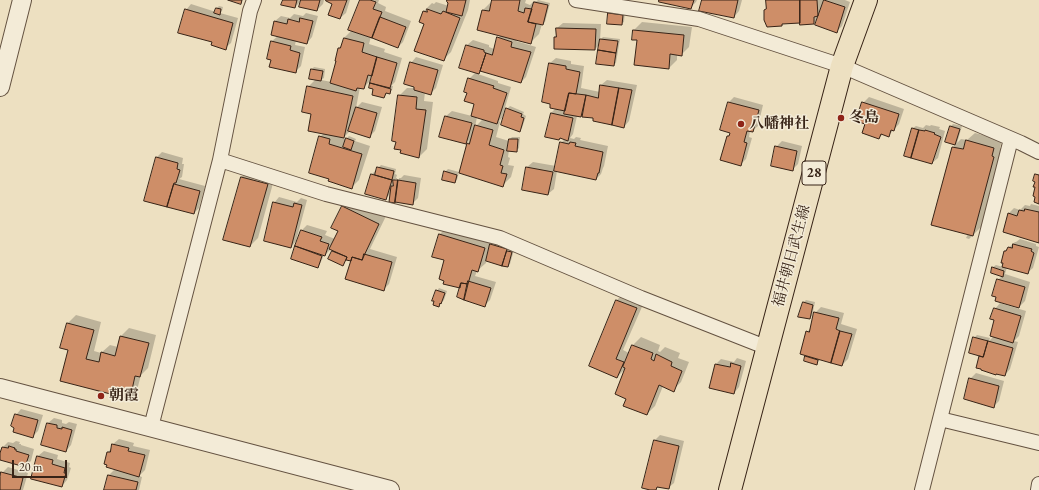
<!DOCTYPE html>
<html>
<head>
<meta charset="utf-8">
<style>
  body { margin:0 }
  #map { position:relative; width:1039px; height:490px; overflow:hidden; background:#ede0c1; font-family:"EB Garamond",serif }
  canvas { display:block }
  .scale { position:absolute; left:12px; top:460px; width:55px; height:18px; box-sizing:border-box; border:2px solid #372316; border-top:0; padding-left:5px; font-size:12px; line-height:14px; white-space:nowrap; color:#372316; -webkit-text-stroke:3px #f3ebd7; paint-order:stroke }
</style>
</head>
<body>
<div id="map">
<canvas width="1039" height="490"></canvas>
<div class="scale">20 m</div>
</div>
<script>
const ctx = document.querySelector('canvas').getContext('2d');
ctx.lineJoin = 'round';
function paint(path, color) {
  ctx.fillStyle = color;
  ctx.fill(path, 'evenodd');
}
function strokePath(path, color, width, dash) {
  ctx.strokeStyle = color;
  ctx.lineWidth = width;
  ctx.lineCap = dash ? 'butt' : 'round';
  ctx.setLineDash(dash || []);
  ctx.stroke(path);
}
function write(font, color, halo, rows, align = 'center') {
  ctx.font = font + ' "EB Garamond","Noto Serif JP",serif';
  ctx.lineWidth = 3;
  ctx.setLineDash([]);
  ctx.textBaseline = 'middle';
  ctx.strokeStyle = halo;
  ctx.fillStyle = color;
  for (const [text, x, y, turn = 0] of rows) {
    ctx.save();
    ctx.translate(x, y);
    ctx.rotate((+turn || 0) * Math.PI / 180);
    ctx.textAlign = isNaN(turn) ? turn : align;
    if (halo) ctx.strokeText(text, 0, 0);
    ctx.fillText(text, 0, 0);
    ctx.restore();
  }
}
paint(new Path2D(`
  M284 0H302L295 7Z
  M302 0H324L323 4 317 10Z
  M328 0H350L346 13 340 18 333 3Z
  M361 0H379L378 3 386 7 385 11 411 21 403 42 398 47 371 37 369 44 385 49 384 52 402 58 395 82 391 86H393L392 90 389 93H387L384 97 374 88 370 87 372 79 363 88 360 87 356 108 362 102 382 107 375 131 370 136 350 131 343 138 346 139 349 136 356 139 355 141 370 146 359 180 351 188 320 137 324 133 308 87 316 79 312 69 314 67 325 69 324 78 321 80 332 82 339 48 342 46 344 38 352 30Z
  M448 0H470L468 10 451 52 443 60 425 23 424 11 432 3 434 4 436 2 449 6Z
  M493 0H526L525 3 530 5 534 1H537L538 0 550 3 545 22 542 24 539 34 531 42 516 39V41L536 47 526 77 521 82 481 71 478 74 498 81V83L511 87 502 118 499 121 500 122 496 137 509 141 510 139 512 137H520L519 148 516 151 509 150 508 157 510 158 508 165 514 166 511 177 503 185 460 172 469 140 466 143 440 136 446 116 452 111 472 116 476 104 468 92 469 79 476 72 467 45 473 40 489 45V47L494 49 498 38 501 35 483 10 491 2H493ZM477 117 483 119 475 127Z
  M660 0H697L696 2 690 8Z
  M703 0H742L739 11 734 17Z
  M767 0H823V2L825 0H845L850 2 842 26 837 31 819 18 814 23 801 22 785 23 782 25 768 26Z
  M191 4 216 12 217 8 219 6 223 7 222 11 220 13 238 18 231 43 225 48 213 41 186 10Z
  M612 11 625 12 624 22 621 24 609 13Z
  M306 13 318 16 312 37 307 43 296 40 295 45 305 47 301 66 295 72 272 59V41L278 36 275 21 281 16 290 18 294 14 303 16Z
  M642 22 692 27 689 47 681 55 677 54V60L669 68 638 40 634 30Z
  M563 23 601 24 600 40 603 37 620 39 616 63 613 65 600 44 595 49 555 37 557 35V28Z
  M416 57 443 65 436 88 430 94 425 92 424 101 433 102 427 149 419 157 402 150 397 142 399 96 407 88H415L411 63Z
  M556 58 571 61V64L584 66 581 88 600 92 601 85 607 80 637 85 629 121 624 127 594 117 577 116 573 134 570 138 574 139 576 137 581 138 580 140 608 146 604 166 603 168 601 174 596 179 557 171 554 189 548 194 523 189 527 167 533 162 556 166 561 143 565 139 551 113 556 108 550 63Z
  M734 97 763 105 758 126 752 131H750L749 137 752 138 746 159 740 165 728 137 731 133 721 129 729 102Z
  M869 97 904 109 899 124 889 135 883 134 879 138 866 124 863 103Z
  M510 106 524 112 523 114 526 116 522 128 519 131 507 109Z
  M953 124 962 126 957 143 961 139 967 140 975 133 1002 140 1000 148 1002 149 981 227 969 239 966 238 968 234 953 147 956 144 947 141 951 126Z
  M926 125 930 126 931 125 940 127 939 129 945 131 938 158 932 163 905 155 913 128 916 126 923 128Z
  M782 141 802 146 798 164 792 170 776 147Z
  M162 152 183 158 182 164H184L182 177 179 179 205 186 199 208 194 213 145 201 157 157Z
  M381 165 396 169 395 174 397 175 396 178H397V179H395V181L403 182V180H399V178H401L404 175 421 178 418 198 412 204 391 193 385 199 366 193 372 174Z
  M250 169 275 176 258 238 250 246 241 177Z
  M448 169 459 172 457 180 454 182 445 172Z
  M279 197 297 202 301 198 307 200 296 241 291 247 274 203Z
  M351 199 386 216 370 249 397 257 389 284 383 290 352 260 348 252 343 263 330 259 334 250 331 249 325 255H324L320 264 318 267 292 258 302 230 307 225 327 231 325 235 335 239 339 231 343 207Z
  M1031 204 1039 206V242L1008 214 1014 208 1020 210 1025 205 1030 206Z
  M448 226 493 240 491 245 494 242 514 250 510 264 507 266 486 261V263L477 271 475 276 496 282 490 300 485 305 461 288 446 260 440 234Z
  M1020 239 1036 244V246L1039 247 1033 268 1027 273 1007 267 1005 274 1030 282 1025 301 1019 307 998 296V280L1002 276 992 273 993 267 996 265 1003 267 1005 251 1015 242H1016Z
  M439 288 447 291 444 300 439 305 437 291Z
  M625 292 645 300 623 350 629 353 633 345 641 337 660 345 658 351 660 352 665 347 680 353 678 358 689 362 681 382 673 390 663 386 655 406 647 414 627 398 626 368 617 377 590 366 617 300Z
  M806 300 815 302 812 316 809 318 800 316 804 302Z
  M1000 303 1026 311 1019 336 1014 341 1018 342 1010 369 1005 375 977 367 980 355 974 338 977 335 990 338 989 341 994 336 996 320 995 309Z
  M821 307 844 313 841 324 857 329 848 359 842 365 820 359 819 361 816 363 806 357 808 355 807 332 811 328 815 313Z
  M76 315 101 322 94 351 101 353 110 345 118 347 121 336 129 328 156 335 148 368 141 375 137 390 129 398 69 349 68 323Z
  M737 358 746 361 739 387 734 393 716 364 721 359 734 362Z
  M976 373 1004 381 999 401 993 407 970 379Z
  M21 409 43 415 38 431 33 436 16 415Z
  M54 418 62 420V423L66 424 69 422 77 424 71 445 66 451 43 444 48 423Z
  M660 435 684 441 674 483 668 488 659 486 654 490 643 487 655 440Z
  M119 439 134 443 133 446 150 450 145 470 139 476 142 477 139 490H105L109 475 115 469 108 452 112 448 113 444Z
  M16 441 20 442 19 444H21V445L34 449 31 461 25 466 0 459 2 448 8 442 13 443Z
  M44 451 58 455 57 459 70 463 69 467 71 468 67 480 62 486 33 478 38 456Z
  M8 467 28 473 23 490H0V480L2 473Z`), '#0003');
const building = new Path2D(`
  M228 0H242L241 4Z
  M283 0H297L295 8 281 5Z
  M301 0H320L317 11 299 7Z
  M326 0H347L340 19 328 15 332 4 326 1Z
  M360 0H370L376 2 373 9 382 12 372 38 348 30Z
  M447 0H466L462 16 446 12 448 3 447 2Z
  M492 0H520L518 11 524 13 525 8 532 9 528 22 536 24 531 44 477 30 482 10 489 11Z
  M659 0H694L691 9 659 2Z
  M702 0H738L734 18 699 11Z
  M766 0H800V23L782 24V26L767 27 764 20V10L766 9Z
  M800 0H817L818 16 814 17V24L800 25Z
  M824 0 845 7 837 33 815 25Z
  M534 2 548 5 543 25 528 22Z
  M216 8 221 9 220 15 214 13Z
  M185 9 233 23 226 50 211 45 212 42 178 33Z
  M427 9 441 14 443 11 460 18 444 61 414 51 424 24 419 22 423 11 427 12Z
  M608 13 623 15 622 25 607 24Z
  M380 17 406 27 398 48 372 38Z
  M300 18 313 21 307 44 271 35 274 21 287 24 288 19 299 22Z
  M556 28 596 29 595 50 554 49V37H556Z
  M633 30 684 35 682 56 670 54 669 69 634 65 637 40H632Z
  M497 37 512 42 511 47 531 52 521 83 480 71 486 53 492 55Z
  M344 38 364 43 362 52 377 57 372 76 368 75 364 89 357 88 356 91 330 83 336 61H335L338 48H340Z
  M600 39 618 41 616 53 598 50Z
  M271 41 291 46 290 50 300 53 296 73 269 67 271 60 267 59Z
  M466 45 484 50V52L486 53 479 74 459 68Z
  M598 50 616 53 614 66 596 64Z
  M377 57 397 63 390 88 370 83Z
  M410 62 438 70 431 95 414 90V87L404 84Z
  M549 63 566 66V69L580 72 576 94 569 93 565 111 550 108V104L542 102Z
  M311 69 323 71 321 81 309 79Z
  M468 78 494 86 493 88 507 93 497 124 471 116 474 104 464 101 467 93 464 92Z
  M370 83 391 89 390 94 386 93 384 98 372 95 373 89 369 88Z
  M600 85 619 88 612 125 593 121V118L582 117 586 95 598 98Z
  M307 86 353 96 344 138 308 131 311 114 302 112Z
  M619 88 632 90 624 128 612 125Z
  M569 93 586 95 581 117 564 114Z
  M398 95 417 97 416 109 426 110 419 158 400 153 401 150 394 149 396 142 392 141Z
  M728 102 759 110 753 132 747 131 744 142 747 143 741 166 720 160 727 136H729L730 133 720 130Z
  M862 102 899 114 894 131 891 130 889 137 881 134 879 139 862 133 865 124 856 121Z
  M356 107 377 113 370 138 348 131Z
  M506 108 522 114 521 117 524 118 520 132 501 125Z
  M551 113 573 118 568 141 560 138 559 140 545 137Z
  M445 116 472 123 466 144 439 137Z
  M475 125 493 130 489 145 504 150 500 165 503 166 501 173 507 174 503 187 459 173 467 143 469 144Z
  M950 126 960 129 955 145 945 142Z
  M912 128 919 130 911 158 904 156Z
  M919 130 925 131V130L935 133 934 134 941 137 932 164 911 158Z
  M319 136 330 139 329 144 362 154 352 189 328 181 329 179 309 173Z
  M346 138 354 141 351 150 343 147Z
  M509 139H518L517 152 507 151Z
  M966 140 994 148 992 156 994 157 973 236 931 225 952 147 963 149Z
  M560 142 569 144 570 142 576 143 575 146 603 152 599 173H598L596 180 554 171Z
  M775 146 797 151 793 171 771 166Z
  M156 157 178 163 177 169 180 170 176 183H174L167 207 144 201Z
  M377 167 394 171 392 180 375 175Z
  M526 167 553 172 548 195 522 190Z
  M444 171 457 175 455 183 442 180Z
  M371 174 392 180 386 200 365 194Z
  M1035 174 1039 175V204L1034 202 1035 197 1033 196 1035 187H1033L1035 182 1033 181Z
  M241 177 268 184 250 247 223 240Z
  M393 180H398L395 203 389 202 391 186H393Z
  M398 180 416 183 413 205 395 202Z
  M174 184 200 191 194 214 167 207Z
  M273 202 293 207 294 203 302 205 291 248 264 241Z
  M342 206 379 224 362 260 352 257 351 261 346 260 347 257 329 249 338 231 331 228Z
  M1025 209 1039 212V243L1003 232 1008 213 1017 216 1019 210 1024 211Z
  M301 230 322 237 320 241 329 244 325 256 295 246Z
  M439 234 485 248 478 272 472 270 468 284 461 283 460 288 443 284 444 281 439 279 444 260 432 257Z
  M490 244 507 249 502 266 486 261Z
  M1013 244 1032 249 1031 251 1034 253 1028 274 1002 267 1003 263H1001L1004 251H1006L1008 247 1012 248Z
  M295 246 322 256 318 268 291 259Z
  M332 251 347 257 343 266 328 259Z
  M507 251 512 252 508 267 502 266Z
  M364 254 392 262 384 291 345 279 352 257 362 260Z
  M992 267 1004 271 1003 277 991 273Z
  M997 279 1025 287 1019 308 995 301 996 297 992 296Z
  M468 281 491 288 485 307 464 300Z
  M461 283 468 284 464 300 457 297Z
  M436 290 445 293 441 304 440 303 439 307 433 305 434 301H432Z
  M616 300 637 308 616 359 624 362 617 378 589 366Z
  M803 302 813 305 810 319 798 317Z
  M994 308 1021 316 1013 343 990 336 994 320 990 319Z
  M814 312 839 318 836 329 840 331 831 363 800 354 806 331 809 332Z
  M67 323 94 330 86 359 99 362 101 352 115 356 120 336 149 343 140 377 135 376 130 399 60 381 68 350 60 348Z
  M840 331 852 334 842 366 831 363Z
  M973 337 988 341 983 357 969 353Z
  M988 341 1013 348 1005 376 996 374V375L981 370V369L976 368 979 356 983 357Z
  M632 345 653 353 651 359 654 361 656 354 672 362 671 366 682 371 674 392 659 385 647 415 623 406 626 399 615 394 625 368 623 367Z
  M805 356 818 360 817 365 804 361Z
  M731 363 741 366 734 394 709 388 715 364 730 367Z
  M969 378 999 386 994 408 964 399Z
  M15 414 38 420 33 438 13 432 14 428 11 426Z
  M47 423 57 425V428L62 429V427L72 430 66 452 41 445Z
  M654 440 679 446 669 489 657 487 656 490H650L642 488Z
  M112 444 129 448 128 451 145 455 139 477 106 467 107 465 104 464 107 452H110Z
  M9 446 15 448 14 449H16V451L29 455 25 467 0 460V453L2 447 8 448Z
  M37 456 53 460 52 464 65 468 64 473H66L62 487 31 479Z
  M1 472 23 478 20 490H0V477Z
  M108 475 138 482 136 490H104Z`);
paint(building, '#ce8e68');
strokePath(building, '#372316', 1);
const minor = new Path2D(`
  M576 0 699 19 842 66 1021 143 1039 152
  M220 160 326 194 500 238 641 298 768 348
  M940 419 1039 443
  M151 427 220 160 250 11 254 0
  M922 490 1011 139
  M1038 490 1039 484`);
const tertiary = new Path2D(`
  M0 87 22 0
  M0 388 390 490`);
const primary = new Path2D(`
  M730 490 842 66 866 0`);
strokePath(minor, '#645241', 16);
strokePath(tertiary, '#645241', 20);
strokePath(primary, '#372316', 24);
strokePath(minor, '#f3ebd7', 14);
strokePath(tertiary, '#f3ebd7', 18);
strokePath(primary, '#ede0c1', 22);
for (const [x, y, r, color] of [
  [841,118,4,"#8f2418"],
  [741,124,4,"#8f2418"],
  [101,396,4,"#8f2418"]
]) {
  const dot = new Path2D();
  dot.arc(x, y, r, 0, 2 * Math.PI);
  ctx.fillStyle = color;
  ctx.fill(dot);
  strokePath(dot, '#f3ebd7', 1.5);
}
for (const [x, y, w] of [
  [814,173,24]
]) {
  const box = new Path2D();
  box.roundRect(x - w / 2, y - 12, w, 24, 3);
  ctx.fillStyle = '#f3ebd7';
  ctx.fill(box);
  strokePath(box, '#372316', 1);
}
write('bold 14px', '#372316', null, [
  ["28",814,173]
]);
write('bold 15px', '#372316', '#f3ebd7', [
  ["冬島",849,118],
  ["八幡神社",749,124],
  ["朝霞",109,396]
], 'left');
write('15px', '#372316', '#f3ebd7', [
  ["福井朝日武生線",792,256,-75]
]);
</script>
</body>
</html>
